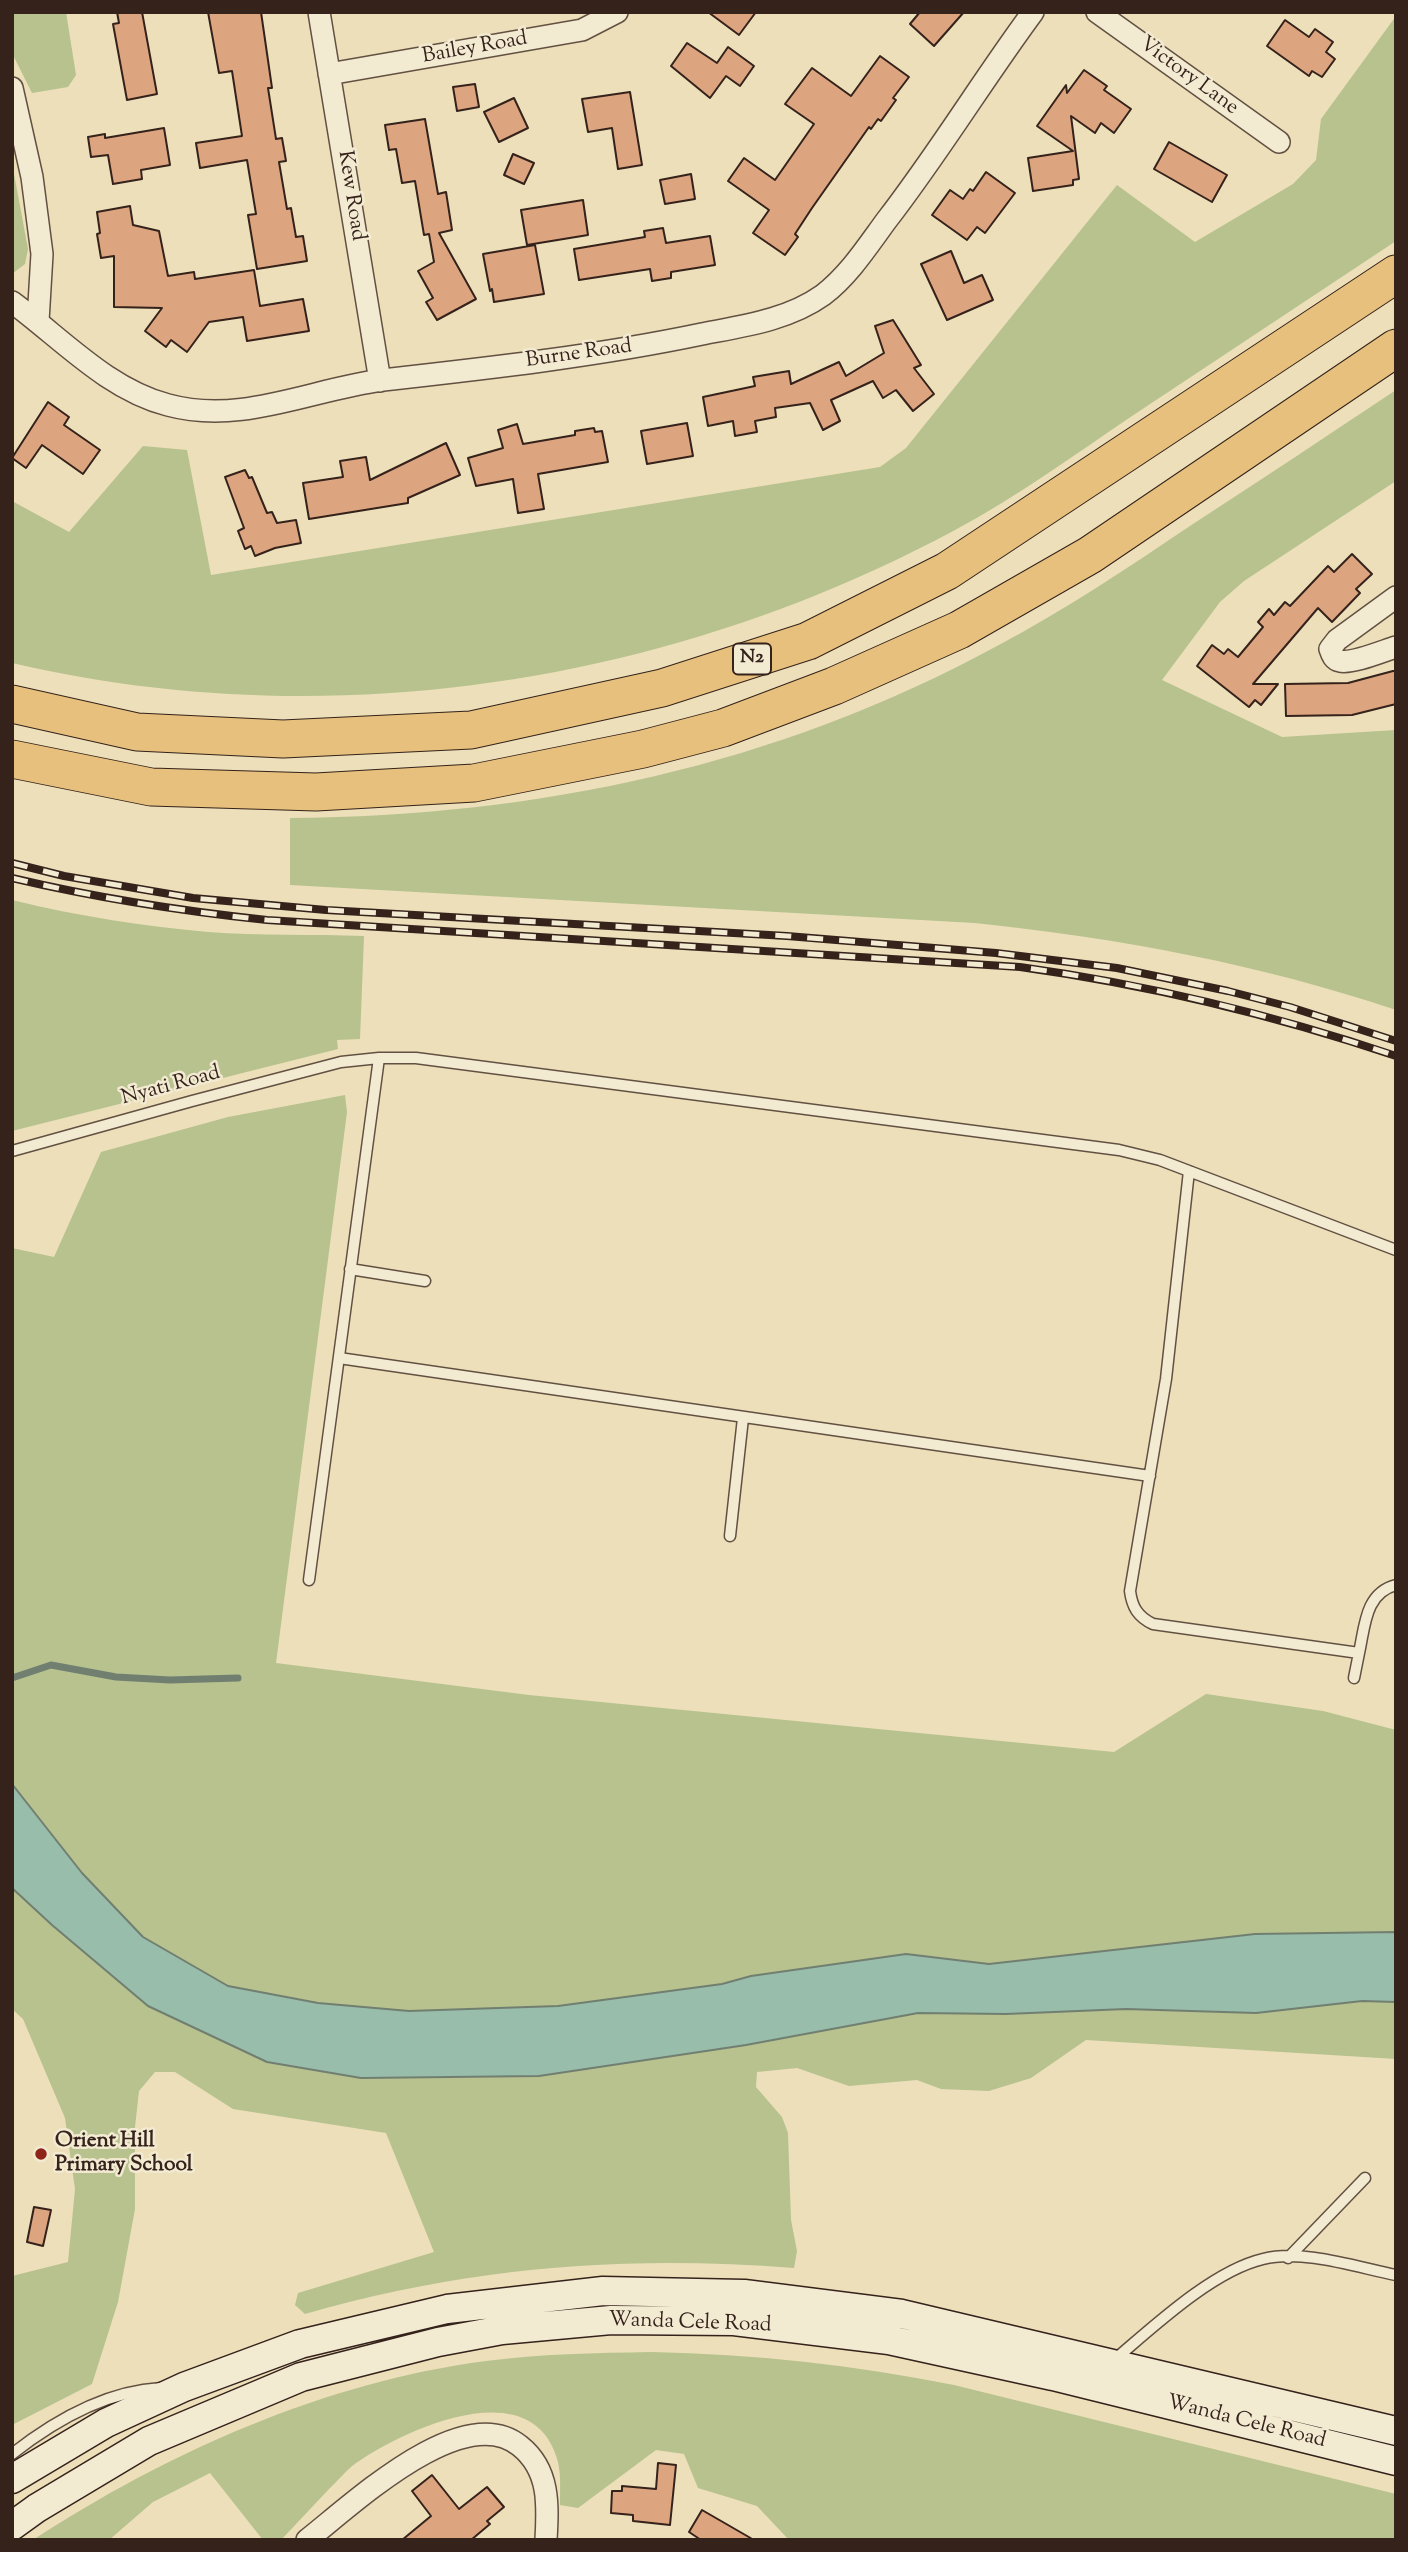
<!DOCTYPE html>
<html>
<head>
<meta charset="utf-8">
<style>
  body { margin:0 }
  #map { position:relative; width:1408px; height:2552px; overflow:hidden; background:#ecdfb9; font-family:"Sorts Mill Goudy",serif }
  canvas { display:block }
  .frame { position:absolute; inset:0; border:14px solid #34221b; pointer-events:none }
</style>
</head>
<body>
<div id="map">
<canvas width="1408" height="2552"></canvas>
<div class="frame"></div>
</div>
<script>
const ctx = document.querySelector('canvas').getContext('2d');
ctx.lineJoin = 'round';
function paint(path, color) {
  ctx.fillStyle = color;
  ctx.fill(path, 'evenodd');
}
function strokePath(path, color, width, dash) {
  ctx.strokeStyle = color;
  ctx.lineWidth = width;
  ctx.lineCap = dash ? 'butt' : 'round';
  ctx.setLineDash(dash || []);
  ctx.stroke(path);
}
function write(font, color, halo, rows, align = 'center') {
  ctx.font = font + ' "Sorts Mill Goudy",serif';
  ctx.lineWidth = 5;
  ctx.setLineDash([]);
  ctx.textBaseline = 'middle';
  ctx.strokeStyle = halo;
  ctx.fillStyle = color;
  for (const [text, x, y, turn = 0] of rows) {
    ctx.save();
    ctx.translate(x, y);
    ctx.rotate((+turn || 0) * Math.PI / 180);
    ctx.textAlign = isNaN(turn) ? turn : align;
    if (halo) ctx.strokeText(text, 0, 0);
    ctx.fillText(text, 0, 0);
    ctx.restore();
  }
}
paint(new Path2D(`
  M12 12H66L76 75 68 87 32 93 12 53Z
  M1396 16V241C1308 299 1220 358 1132 416 1074 455 1017 497 955 530 669 684 329 737 12 663V501L69 532 143 446 187 450 211 575 880 467 906 448 1117 185 1195 242 1293 184 1316 160 1321 119Z
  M12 163 28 249 25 264 12 274Z
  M1396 390V481L1244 581 1220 602 1162 680 1282 737 1396 730V1010C1259 964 1119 938 975 923L290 885V818C540 816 776 766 997 646 1065 610 1129 567 1193 524 1261 480 1328 435 1396 390Z
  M12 900C77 916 142 926 208 932 260 936 312 934 364 936L360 1039 337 1040 338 1049 12 1131Z
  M345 1095 347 1112 276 1663 529 1695 1114 1752 1206 1694 1323 1711 1396 1730V1932L1255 1934 989 1964 906 1954 751 1976 722 1984 558 2006 409 2011 318 2003 228 1986 143 1937 82 1873 12 1784V1248L54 1257 101 1152 228 1117Z
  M12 1888 52 1925 148 2006 361 2078 539 2076 746 2045 918 2013 1006 2014 1362 2001 1396 2002V2059L1086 2040 1031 2078 989 2091 941 2089 917 2080 849 2086 797 2068 757 2072 756 2087 782 2117 788 2133 791 2220 797 2251 794 2268C623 2255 470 2267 305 2314L295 2305 298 2293 434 2252 386 2133 233 2109 175 2072H155L139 2091 135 2127V2209L118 2302 92 2384 12 2425V2276L68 2262 75 2189 65 2118 23 2019 12 2009Z
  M651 2352C754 2354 854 2365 954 2385L1396 2494V2540H789L757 2506 698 2488 684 2454 656 2450 578 2508 560 2505C560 2490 561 2475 558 2462 534 2369 405 2429 356 2463 346 2470 338 2481 329 2489 313 2506 297 2523 281 2540H263L210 2473 153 2502 109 2540H33C168 2452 325 2382 486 2361 540 2354 596 2353 651 2352Z`), '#b7c28f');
const water = new Path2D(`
  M12 1784 82 1873 143 1937 228 1986 318 2003 409 2011 558 2006 722 1984 751 1976 906 1954 989 1964 1255 1934 1396 1932V2002L1362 2001 1256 2013 1126 2009 1006 2014 918 2013 746 2045 539 2076 361 2078 267 2062 148 2006 52 1925 12 1888Z`);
paint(water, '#99bdab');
strokePath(water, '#717f71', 2);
strokePath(new Path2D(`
  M12 1678 51 1665 116 1677 170 1680 238 1678`), '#717f71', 7);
const building = new Path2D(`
  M117 12H142L157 94 127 100 113 24 119 23Z
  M208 12H261L272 88H268L276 139 282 138 286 161 279 162 287 209 291 208 296 237 303 236 307 261 257 269 248 215 256 214 247 160 200 168 196 143 242 136 232 71 219 73Z
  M708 12H756L739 35Z
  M920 12H964L934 46 910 24Z
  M1285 20 1309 37 1315 29 1333 42 1326 52 1335 59 1322 77 1312 71 1309 76 1267 46Z
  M687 43 717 63 728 47 754 66 740 86 726 76 710 98 671 66Z
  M880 56 909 77 893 98 896 100 881 121 878 119 871 129 869 127 812 208 795 234 798 237 785 255 753 233 769 210 728 181 744 158 775 180 814 124 785 104 812 68 851 96Z
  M1084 70 1107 86 1104 90 1131 109 1114 133 1101 123 1095 133 1071 116 1079 179 1073 180V185L1033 191 1028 158 1073 151 1037 126 1066 85 1067 93Z
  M475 84 479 107 457 111 453 87Z
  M630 92 642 165 618 169 612 128 588 132 582 99Z
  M514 98 528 128 499 142 484 112Z
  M425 119 438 194 446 192 452 230 439 233 476 299 437 320 426 302 433 298 418 271 434 262 429 234 424 235 415 181 402 183 396 149 389 150 385 125Z
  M164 128 170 165 141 170 142 179 113 184 108 155 91 157 88 137 105 134V138Z
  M1169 142 1227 175 1212 202 1154 169Z
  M513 154 534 163 524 184 504 175Z
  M986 172 1015 193 985 233 977 227 967 240 932 215 950 190 963 199 970 189 973 191Z
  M691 174 695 199 665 204 660 180Z
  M583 200 588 235 527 245 521 210Z
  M130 206 133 225 159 231 168 276 194 272 195 279 254 270 260 306 303 299 309 331 247 341 243 317 209 322 187 352 171 340 166 347 145 331 162 308 114 307V256L101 258 97 234 100 233 97 212Z
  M663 228 666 243 710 236 715 265 671 272V278L652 281 650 269 579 280 574 249 645 237 644 231Z
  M535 245 544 294 494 302 492 289 490 291 483 254Z
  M951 251 964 283 982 275 993 300 947 320 921 264Z
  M893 320 921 365 914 368 934 394 913 411 896 390 883 398 873 381 831 400 840 421 823 430 810 403 775 408 776 417 755 421 757 432 735 436 733 421 708 426 703 397 755 386 753 377 789 371 791 384 839 362 846 376 884 353 875 326Z
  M48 402 69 417 64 425 100 450 83 474 42 445 26 468 12 458Z
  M687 423 693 456 647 464 641 431Z
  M517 424 523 444 575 435V431L594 428 595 432 602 431 608 462 538 474 544 509 518 513 513 479 476 486 468 458 503 448 498 430Z
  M446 443 460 475 408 498V503L309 519 303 483 343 477 340 461 366 457 370 480Z
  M245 470 249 478 252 477 267 513 272 512 277 523 296 520 301 543 275 548 255 556 251 546 245 549 238 531 244 528 225 477Z
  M1352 554 1372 574 1356 589 1360 593 1332 622 1318 608 1253 684H1278L1261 705 1255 700 1249 707 1197 666 1212 645 1224 654 1228 649 1238 657 1263 627 1258 622 1269 609 1274 615 1285 602 1290 606 1328 566 1334 572Z
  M1393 671H1396V704L1352 715 1286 716 1285 684 1348 683Z
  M34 2207 51 2210 43 2246 27 2242Z
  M658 2463 676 2465 670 2525 633 2521V2515L611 2513 612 2491H622V2486L656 2489Z
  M432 2475 459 2509 487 2487 504 2507 487 2521 490 2524 471 2540H402L431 2516 412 2491Z
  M702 2510 754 2540H701L689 2532Z`);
paint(building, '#dda480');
strokePath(building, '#34221b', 2);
const lane = new Path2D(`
  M12 1151 192 1101 341 1062 379 1058H416L1119 1150 1160 1160 1396 1250
  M1189 1171 1166 1379 1130 1591C1132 1607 1138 1617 1153 1624L1359 1653C1365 1626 1365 1593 1396 1585
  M350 1269 425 1281
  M339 1358 1150 1476
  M730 1536 743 1418
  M309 1580 379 1058
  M1354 1678 1359 1653
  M1288 2258 1365 2178
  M1113 2361C1152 2328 1212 2271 1263 2259 1303 2249 1356 2267 1396 2275
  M12 2454C54 2421 107 2391 161 2388`);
const street = new Path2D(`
  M319 12 380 381
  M1097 12 1279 142
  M329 74 582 30 617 12
  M12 88 32 177 42 254 38 321
  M12 302C61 338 107 389 168 405 242 425 311 389 383 380 490 368 597 356 702 334 743 326 788 320 823 295 849 275 867 247 886 221 938 154 982 81 1033 12
  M1396 597 1337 640 1330 649C1332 655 1334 660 1340 661 1352 664 1383 651 1396 647
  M307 2540C352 2505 463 2399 520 2446 550 2470 548 2505 546 2540`);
const secondary = new Path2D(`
  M12 2479 106 2423 184 2387 300 2344 447 2309 603 2291 744 2294 902 2314 1396 2431
  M12 2526 37 2508 149 2441 301 2377 438 2342 502 2330 611 2320 734 2321 889 2340 1053 2376 1396 2461`);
const highway = new Path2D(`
  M12 704 137 732 283 739 471 730 662 688 808 641 947 571 1396 274
  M12 759 151 787 316 792 474 783 643 749 723 728 834 686 959 630 1090 555 1396 348`);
strokePath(lane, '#625142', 13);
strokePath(street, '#625142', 24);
strokePath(secondary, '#34221b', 31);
strokePath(highway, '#34221b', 39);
strokePath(lane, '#f3ead2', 10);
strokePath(street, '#f3ead2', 21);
strokePath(secondary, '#f3ead2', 28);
strokePath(highway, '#e6c07c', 37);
const rail = new Path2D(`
  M12 863 64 876 193 898 326 910 787 936 996 953 1117 968 1228 991 1290 1007 1396 1041
  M12 878C97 898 181 911 267 920L1020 967C1151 985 1271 1014 1396 1056`);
strokePath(rail, '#34221b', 8);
strokePath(rail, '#f3ead2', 5, [16]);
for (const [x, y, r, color] of [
  [41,2154,7,"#8f2418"]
]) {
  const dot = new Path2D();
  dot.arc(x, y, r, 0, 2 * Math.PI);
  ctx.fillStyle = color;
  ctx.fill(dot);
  strokePath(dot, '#f3ead2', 2.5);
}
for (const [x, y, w] of [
  [752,659,38]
]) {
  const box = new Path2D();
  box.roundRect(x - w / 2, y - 15.5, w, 31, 5);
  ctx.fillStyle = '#f3ead2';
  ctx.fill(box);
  strokePath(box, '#34221b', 2);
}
write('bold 19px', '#34221b', null, [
  ["N2",752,659]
]);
write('21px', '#34221b', '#f3ead2', [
  ["Bailey Road",475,49,-10],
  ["Victory Lane",1188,77,36],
  ["Kew Road",350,196,81],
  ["Burne Road",579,355,-8],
  ["Nyati Road",171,1087,-15],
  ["Wanda Cele Road",690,2324,2],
  ["Wanda Cele Road",1246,2423,14]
]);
write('bold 21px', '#34221b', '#f3ead2', [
  ["Orient Hill",55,2142],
  ["Primary School",55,2166]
], 'left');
</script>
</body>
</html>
